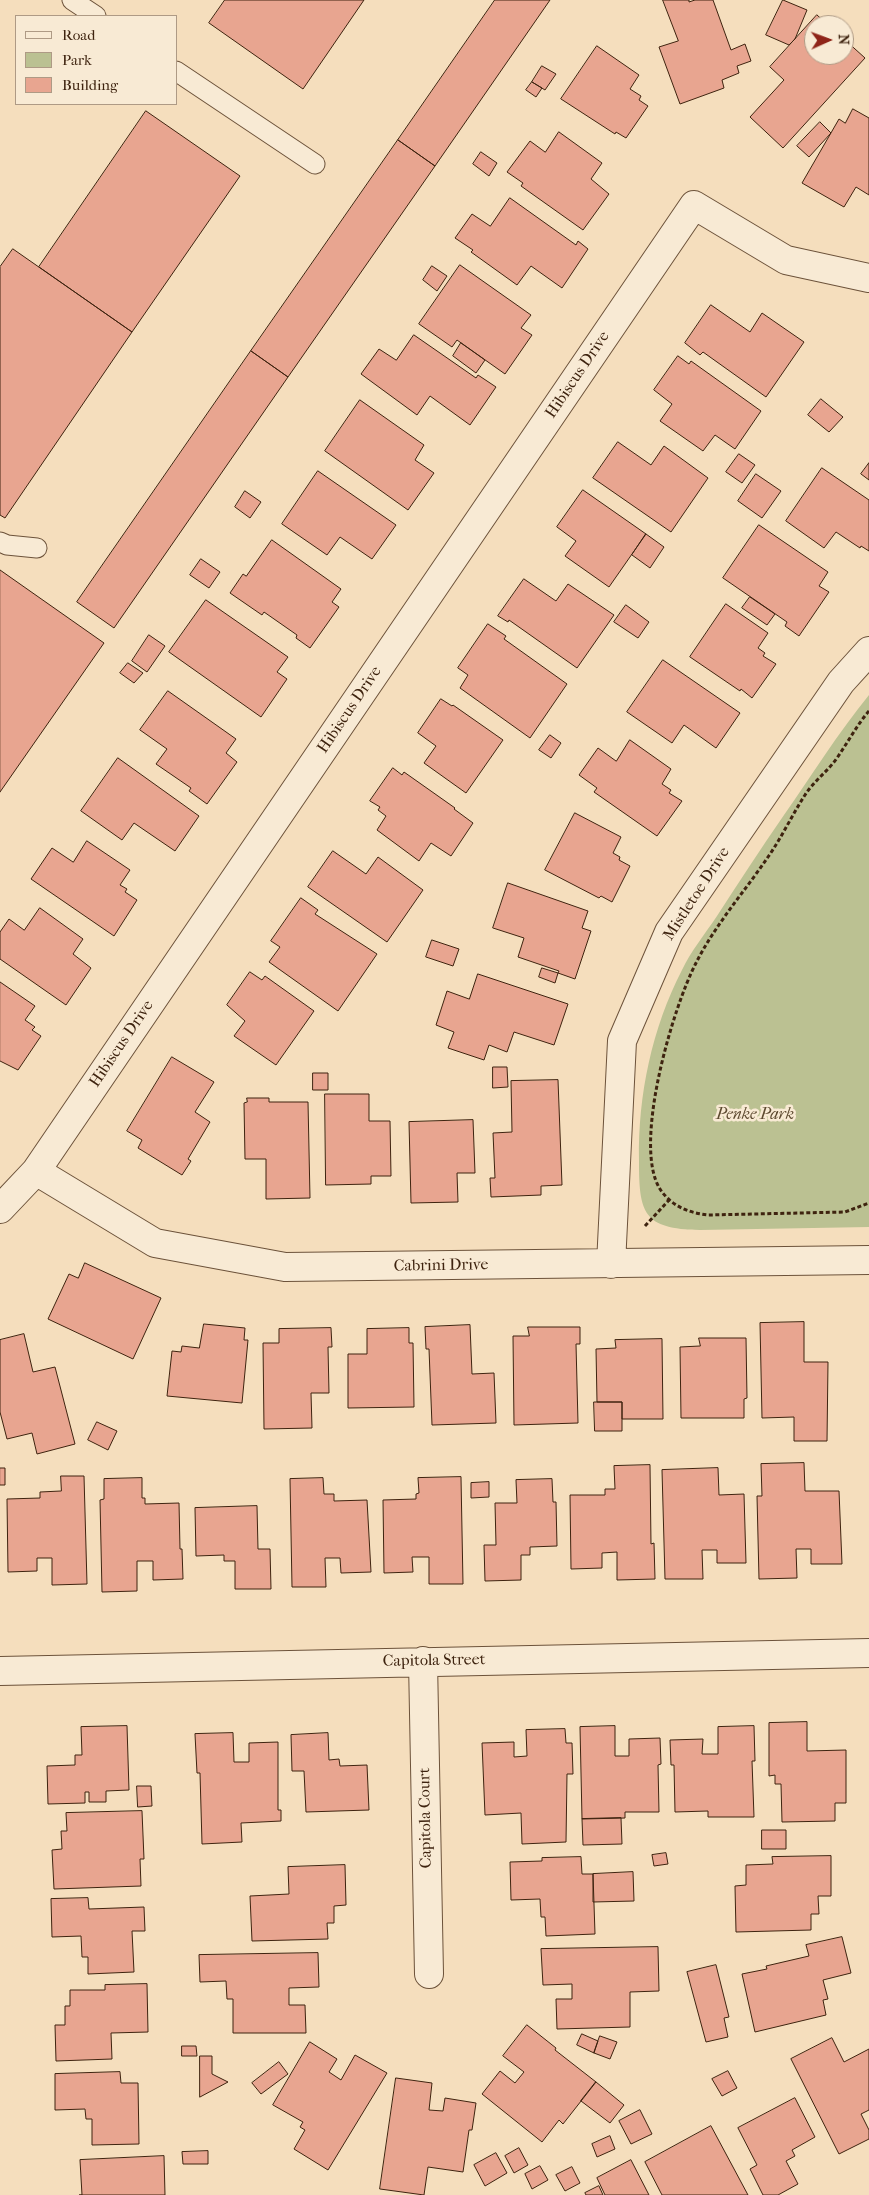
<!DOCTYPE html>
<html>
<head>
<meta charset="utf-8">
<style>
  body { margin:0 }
  #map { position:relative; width:869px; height:2195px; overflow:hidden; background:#f5debd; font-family:"IM FELL French Canon",serif }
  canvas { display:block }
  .legend { position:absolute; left:15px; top:15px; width:162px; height:90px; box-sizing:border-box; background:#f8ead4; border:1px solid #ae9a85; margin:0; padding:6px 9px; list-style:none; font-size:15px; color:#3e230f }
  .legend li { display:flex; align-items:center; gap:10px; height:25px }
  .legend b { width:25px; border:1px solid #ae9a85 }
  .north { position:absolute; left:804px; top:15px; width:50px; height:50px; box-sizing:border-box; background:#f8ead4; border:1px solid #ae9a85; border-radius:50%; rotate:88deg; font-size:14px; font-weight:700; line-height:20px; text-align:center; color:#3e230f }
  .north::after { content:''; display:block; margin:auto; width:18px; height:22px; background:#8f2418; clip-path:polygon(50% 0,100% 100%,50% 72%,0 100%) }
</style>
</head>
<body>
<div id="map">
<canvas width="869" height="2195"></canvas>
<ul class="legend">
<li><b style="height:6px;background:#f8ead4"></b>Road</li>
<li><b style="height:14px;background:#bbc192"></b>Park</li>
<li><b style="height:14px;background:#e8a590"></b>Building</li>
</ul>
<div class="north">N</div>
</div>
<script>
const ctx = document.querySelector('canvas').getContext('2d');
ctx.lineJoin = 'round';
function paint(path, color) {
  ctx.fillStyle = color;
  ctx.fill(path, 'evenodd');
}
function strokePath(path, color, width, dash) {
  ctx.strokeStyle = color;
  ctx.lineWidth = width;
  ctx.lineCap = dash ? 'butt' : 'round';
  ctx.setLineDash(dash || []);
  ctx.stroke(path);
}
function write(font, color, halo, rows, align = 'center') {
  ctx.font = font + ' "IM FELL French Canon",serif';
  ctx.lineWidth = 5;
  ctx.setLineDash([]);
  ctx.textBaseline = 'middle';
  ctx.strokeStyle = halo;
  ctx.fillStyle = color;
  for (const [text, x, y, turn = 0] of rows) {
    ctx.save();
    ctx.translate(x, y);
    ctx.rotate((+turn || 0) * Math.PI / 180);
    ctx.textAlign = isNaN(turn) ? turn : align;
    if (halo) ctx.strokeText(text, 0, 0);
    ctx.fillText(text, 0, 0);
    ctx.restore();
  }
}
paint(new Path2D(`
  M869 695V1227L700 1230C643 1229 639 1213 639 1160 638 1095 652 1028 682 970 691 951 705 934 717 916 739 882 761 848 784 815 812 775 838 733 869 695Z`), '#bbc192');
const building = new Path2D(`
  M225 0H364L303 89 209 23Z
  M495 0H550L435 166 398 140Z
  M663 0H689V2L695 0H713L731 50 745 44 751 61 737 66 739 73 722 80 724 88 680 104 659 47 678 41Z
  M783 0 807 10 795 39 789 45 766 35Z
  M817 15 828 25H814V55H844V39L865 58 783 148 750 117 784 80 770 67Z
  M597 46 639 75 630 89 641 96 639 100 648 106 626 138 616 132 615 134 561 99Z
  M542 66 556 74 545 90 532 82Z
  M532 82 542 88 536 97 526 90Z
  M853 109 869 118V195L856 187 844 207 802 183 839 119 845 123Z
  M146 111 240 176 132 332 39 267Z
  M820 122 831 133 809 157 797 146Z
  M559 132 602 163 591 179 609 194 583 230 521 186 523 183 507 172 530 141 545 152Z
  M398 140 435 166 288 377 251 351Z
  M481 152 497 163 489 176 473 164Z
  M510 198 576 245 578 241 588 249 562 288 531 266 517 285 471 252 473 250 455 238 472 214 490 226Z
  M13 249 132 332 5 518 0 515V267Z
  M460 265 531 315 521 328 532 335 505 374 457 340 452 347 419 324Z
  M432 266 447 276 437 291 423 280Z
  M711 305 750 332 762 313 804 342 766 397 703 352 700 355 685 343Z
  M414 335 476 378 478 375 496 387 470 425 430 396 417 415 361 374 379 349 396 360Z
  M461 343 485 360 476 373 453 356Z
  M251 351 288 377 114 628 77 602Z
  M678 356 689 364 691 361 761 411 735 449 715 435 703 451 660 421 672 404 654 390Z
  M821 399 843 417 829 432 808 415Z
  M360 400 424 445 415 460 434 473 408 510 325 451Z
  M618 442 651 465 664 446 708 478 671 532 593 478Z
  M739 454 755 465 742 483 726 472Z
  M869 463V480L861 474Z
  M822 468 869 500V551L861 546 860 548 836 532 824 548 786 521Z
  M318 471 396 525 372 559 340 537 327 555 282 524Z
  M756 474 781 491 762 518 738 501Z
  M583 490 646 534 609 587 565 556 576 541 557 527Z
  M245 491 261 502 250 518 235 507Z
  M759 525 828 572 819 586 829 592 799 636 785 626 787 622 723 578Z
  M646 534 664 547 650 568 632 555Z
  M272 540 341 589 332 602 339 607 310 648 296 638 297 635 264 612 262 615 230 593 243 574 246 576Z
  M201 559 220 572 209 588 190 575Z
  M0 570 104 643 0 792Z
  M524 579 556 601 568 584 614 615 577 668 509 620 508 622 498 616Z
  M750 597 775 614 767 625 742 608Z
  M206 600 288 657 277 672 287 679 261 717 169 652Z
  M726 604 768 633 758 648 765 653 763 656 776 664 752 698 741 689 740 691 690 657Z
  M626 605 649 622 638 638 614 622Z
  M488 624 506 636 504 639 567 684 530 738 460 688 468 675 458 668Z
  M149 635 165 646 147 672 132 661Z
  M663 660 740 713 716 748 684 725 672 743 627 712Z
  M128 663 143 673 134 683 120 673Z
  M168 691 236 739 226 753 237 762 207 804 189 791 191 788 156 764 167 749 140 730Z
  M441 699 452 706 453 705 503 740 466 793 424 763 436 746 418 733Z
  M550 735 561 743 551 758 539 750Z
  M630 740 671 769 662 784 671 790 669 793 682 801 657 836 594 792 597 788 579 775 598 748 616 761Z
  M118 758 199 816 175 851 134 823 122 840 81 811Z
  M393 768 402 775 404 772 455 808 454 809 473 823 451 856 431 843 419 861 377 830 386 816 378 810 380 807 370 801Z
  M575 813 621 837 613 853 620 857 619 860 630 866 612 902 601 896 599 898 545 870Z
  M87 841 130 870 120 885 127 889 125 892 137 900 114 936 31 879 52 848 73 862Z
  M333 851 366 874 378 857 423 890 387 942 308 887Z
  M508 883 588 911 582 928 591 931 575 979 558 973 559 971 518 957 524 938 493 928Z
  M301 898 318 910 315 914 377 954 338 1011 269 962 280 947 271 941Z
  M40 908 83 939 73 954 91 968 66 1005 0 959V932L9 919 24 930Z
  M432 940 459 949 453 966 426 957Z
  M542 968 558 973 555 983 539 977Z
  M250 972 262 980 265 976 314 1011 276 1065 234 1036 245 1021 227 1005Z
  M478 974 568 1004 554 1045 514 1032 507 1052 489 1045 484 1060 448 1048 454 1032 436 1025 447 991 469 999Z
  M0 982 35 1006 25 1020 35 1027 32 1030 41 1036 18 1070 0 1061Z
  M172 1057 214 1082 195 1112 210 1122 188 1159 191 1161 182 1175 138 1148 142 1140 127 1131Z
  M493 1067H507L508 1087 493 1088Z
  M313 1073H328V1090H313Z
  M558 1080 562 1185 541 1186V1195L491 1197 490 1178H495L493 1133 512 1132 511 1081Z
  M325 1094H369V1121H390L391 1176H371V1184L326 1185Z
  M247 1098H269V1102H308L310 1198 266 1199V1159H245L244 1103 247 1102Z
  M473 1120 475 1173H457L458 1202 411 1203 409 1122Z
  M85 1263 161 1298 133 1359 48 1319 69 1274 78 1278Z
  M804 1322V1362H828L827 1441H794V1417L762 1418 760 1323Z
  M204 1324 245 1328 244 1340H248L242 1403 167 1396 172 1351 181 1352 182 1346 199 1348Z
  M470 1325 472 1374 494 1373 496 1423 432 1425 429 1349H426L425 1327Z
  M528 1327H580V1344H576L578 1423 514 1425 513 1336H529Z
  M331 1328 332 1347H328L329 1393H311L312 1428 264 1429 263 1343H279V1329Z
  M409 1328V1343H413L414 1407 348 1408V1354H367V1329Z
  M24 1334 33 1372 55 1367 75 1444 37 1454 32 1433 7 1439 0 1412V1340Z
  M699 1338H746L747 1398 744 1399V1418H681L680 1347 700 1346Z
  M662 1339 663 1419H622V1402H597L596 1349 616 1348 615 1340Z
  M594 1402H622V1431H595Z
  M97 1422 117 1431 108 1450 88 1440Z
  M804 1463 805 1491H839L842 1564H811V1549H796L797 1578 759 1579 757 1496H762L761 1464Z
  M650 1465 651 1544 654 1543 655 1579 617 1580V1552L602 1553V1568L571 1569 570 1495H605V1489H615L614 1466Z
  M0 1468H5V1485H0Z
  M718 1468 719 1495 744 1494 746 1563H717V1550H702L703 1579H665L662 1470Z
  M61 1476H84L87 1584 52 1585V1558H37V1571L8 1572 7 1499 40 1498V1492L61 1491Z
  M461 1477 463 1584H429V1557H412L413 1572 384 1573 383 1500 416 1499V1494L419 1493 418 1478Z
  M142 1478V1498H145V1504L179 1503 180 1549H182L183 1579 153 1580V1561H137V1591L102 1592 100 1500 104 1499V1479Z
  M323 1478 324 1494H334V1501L367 1500 371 1572 341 1573 340 1558H325L326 1587H292L290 1479Z
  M552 1479 553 1502H556L557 1546 530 1547V1555H521V1580L485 1581 484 1545H496L495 1503H517L516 1480Z
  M489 1482V1497L471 1498V1483Z
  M257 1506 258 1549H270L271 1589H235V1561H224V1555L196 1556 195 1508Z
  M807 1722V1751L846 1750V1803H835V1821L782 1822 781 1784H775V1775L769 1776V1723Z
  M127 1726 129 1790 106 1791V1802H89V1792H85V1803L48 1804 47 1766 75 1765V1755H82L81 1727Z
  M615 1726V1756H629V1739L660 1738 661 1764 658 1765 659 1812H625V1818L582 1819 580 1727Z
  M754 1726 755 1761H752L754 1817H708V1811L675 1812 674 1765H671L670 1740 703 1739 702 1754H718V1727Z
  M565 1729 566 1743H572L573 1774H567L566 1842 522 1844 521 1813 485 1815 482 1743 514 1742V1757L527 1756 526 1730Z
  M233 1733 234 1762H249V1743L278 1742V1810H281V1821L241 1823 242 1842 202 1844 200 1773H197L195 1734Z
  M328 1733 329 1760 339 1759 340 1766 367 1765 369 1810 306 1812 304 1771H292L291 1735Z
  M137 1786H151L152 1806 138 1807Z
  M142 1811 144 1859H140L141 1886 54 1889 52 1850 62 1849 61 1831H67L66 1813Z
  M621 1818 622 1844 583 1845 582 1819Z
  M762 1830H786V1849H762Z
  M666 1853 668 1864 654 1866 652 1855Z
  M831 1856V1896H818L819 1914H811V1930L736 1932 735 1886 746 1885V1865L773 1864 772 1857Z
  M581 1857 582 1874H593L595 1934 546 1936 545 1917H541L540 1899 511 1900 510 1862 542 1861V1858Z
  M345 1865 346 1905 334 1906V1923H327L328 1939 252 1941 250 1896 289 1894 288 1867Z
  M633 1872 634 1901 593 1902V1874Z
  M88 1898 89 1909 144 1907 145 1931H132L134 1972 88 1974V1957H82L81 1936 52 1937 51 1899Z
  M842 1937 851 1973 823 1980 828 1999 823 2000 826 2015 755 2032 742 1974 767 1969 766 1966 809 1956 806 1945Z
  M658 1947 659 1991 630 1992V2027L557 2029 556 1999H572V1984L543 1985 541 1949Z
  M318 1953 319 1987 289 1988V2005H305L306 2033H233V1999H227L226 1981 200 1982 199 1955Z
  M716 1965 729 2017 724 2018 728 2037 706 2042 687 1972Z
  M147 1984 148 2032 111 2033 112 2059 56 2061 55 2025H65V2006H70V1990H105V1985Z
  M527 2025 556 2048 555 2050 596 2082 563 2124 559 2120 542 2142 482 2094 500 2071 515 2083 524 2072 503 2056Z
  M582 2034 598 2041 594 2053 577 2045Z
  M600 2036 617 2042 610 2059 594 2053Z
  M832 2038 844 2062 869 2049V2110L861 2114 869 2130V2139L839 2154 791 2059Z
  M310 2042 337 2059 329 2072 341 2080 355 2055 387 2073 328 2170 294 2149 305 2130 300 2127 303 2122 273 2105Z
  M182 2046H196L197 2056H182Z
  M200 2056H212V2074L228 2082 200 2097Z
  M279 2062 288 2074 261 2094 252 2083Z
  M728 2071 737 2088 722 2096 712 2079Z
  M120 2072 121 2083H138L139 2144 92 2145V2119H86L85 2109 55 2110V2074Z
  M396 2078 432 2083 429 2110 443 2111 445 2098 476 2103 472 2130H469L463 2172 428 2167 424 2195 380 2189Z
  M596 2082 624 2105 610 2123 581 2101Z
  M795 2098 815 2137 792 2150 795 2156 786 2161 798 2184 778 2195H763L750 2169 757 2165 738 2128Z
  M640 2110 652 2134 631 2144 619 2121Z
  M711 2126 748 2195H662L645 2162Z
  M610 2136 615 2149 597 2157 592 2144Z
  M519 2148 528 2165 514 2173 505 2156Z
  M208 2151V2164H183L182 2152Z
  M496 2153 507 2173 485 2186 474 2165Z
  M164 2156 165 2195H79H82L80 2160Z
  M631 2160 649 2195H605L597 2178Z
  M540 2166 548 2180 532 2189 525 2174Z
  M572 2167 580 2183 565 2191 556 2175Z
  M599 2186 603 2195H586L585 2193Z`);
paint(building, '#e8a590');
strokePath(building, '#3e230f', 1);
const service = new Path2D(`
  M72 0 96 16
  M176 71 315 164
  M0 542 7 545 37 548`);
const minor = new Path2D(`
  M36 1171 155 1243 285 1267 869 1260
  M0 1209 36 1171 694 205 786 260 869 278
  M611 1264 622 1041 669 932 841 682 869 651
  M423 1661 429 1974
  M0 1671 869 1653`);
strokePath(service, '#6c523a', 21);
strokePath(minor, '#6c523a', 30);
strokePath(new Path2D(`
  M869 711C857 725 848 742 837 758 828 771 814 781 805 795 792 815 782 837 768 857 745 891 715 925 696 963 673 1007 632 1145 660 1189 671 1206 689 1213 708 1215L845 1212 869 1203
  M645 1226 669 1200`), '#3e230f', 3, [4, 2.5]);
strokePath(service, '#f8ead4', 19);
strokePath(minor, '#f8ead4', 28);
write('16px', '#3e230f', '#f8ead4', [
  ["Hibiscus Drive",578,375,-56],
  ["Hibiscus Drive",350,710,-56],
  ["Mistletoe Drive",697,894,-57],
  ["Hibiscus Drive",122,1044,-56],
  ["Cabrini Drive",441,1266,-1],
  ["Capitola Street",434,1661,-1],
  ["Capitola Court",426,1818,-91]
]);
write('italic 16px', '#5d4a30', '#f8ead4', [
  ["Penke Park",755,1115]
]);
</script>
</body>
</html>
